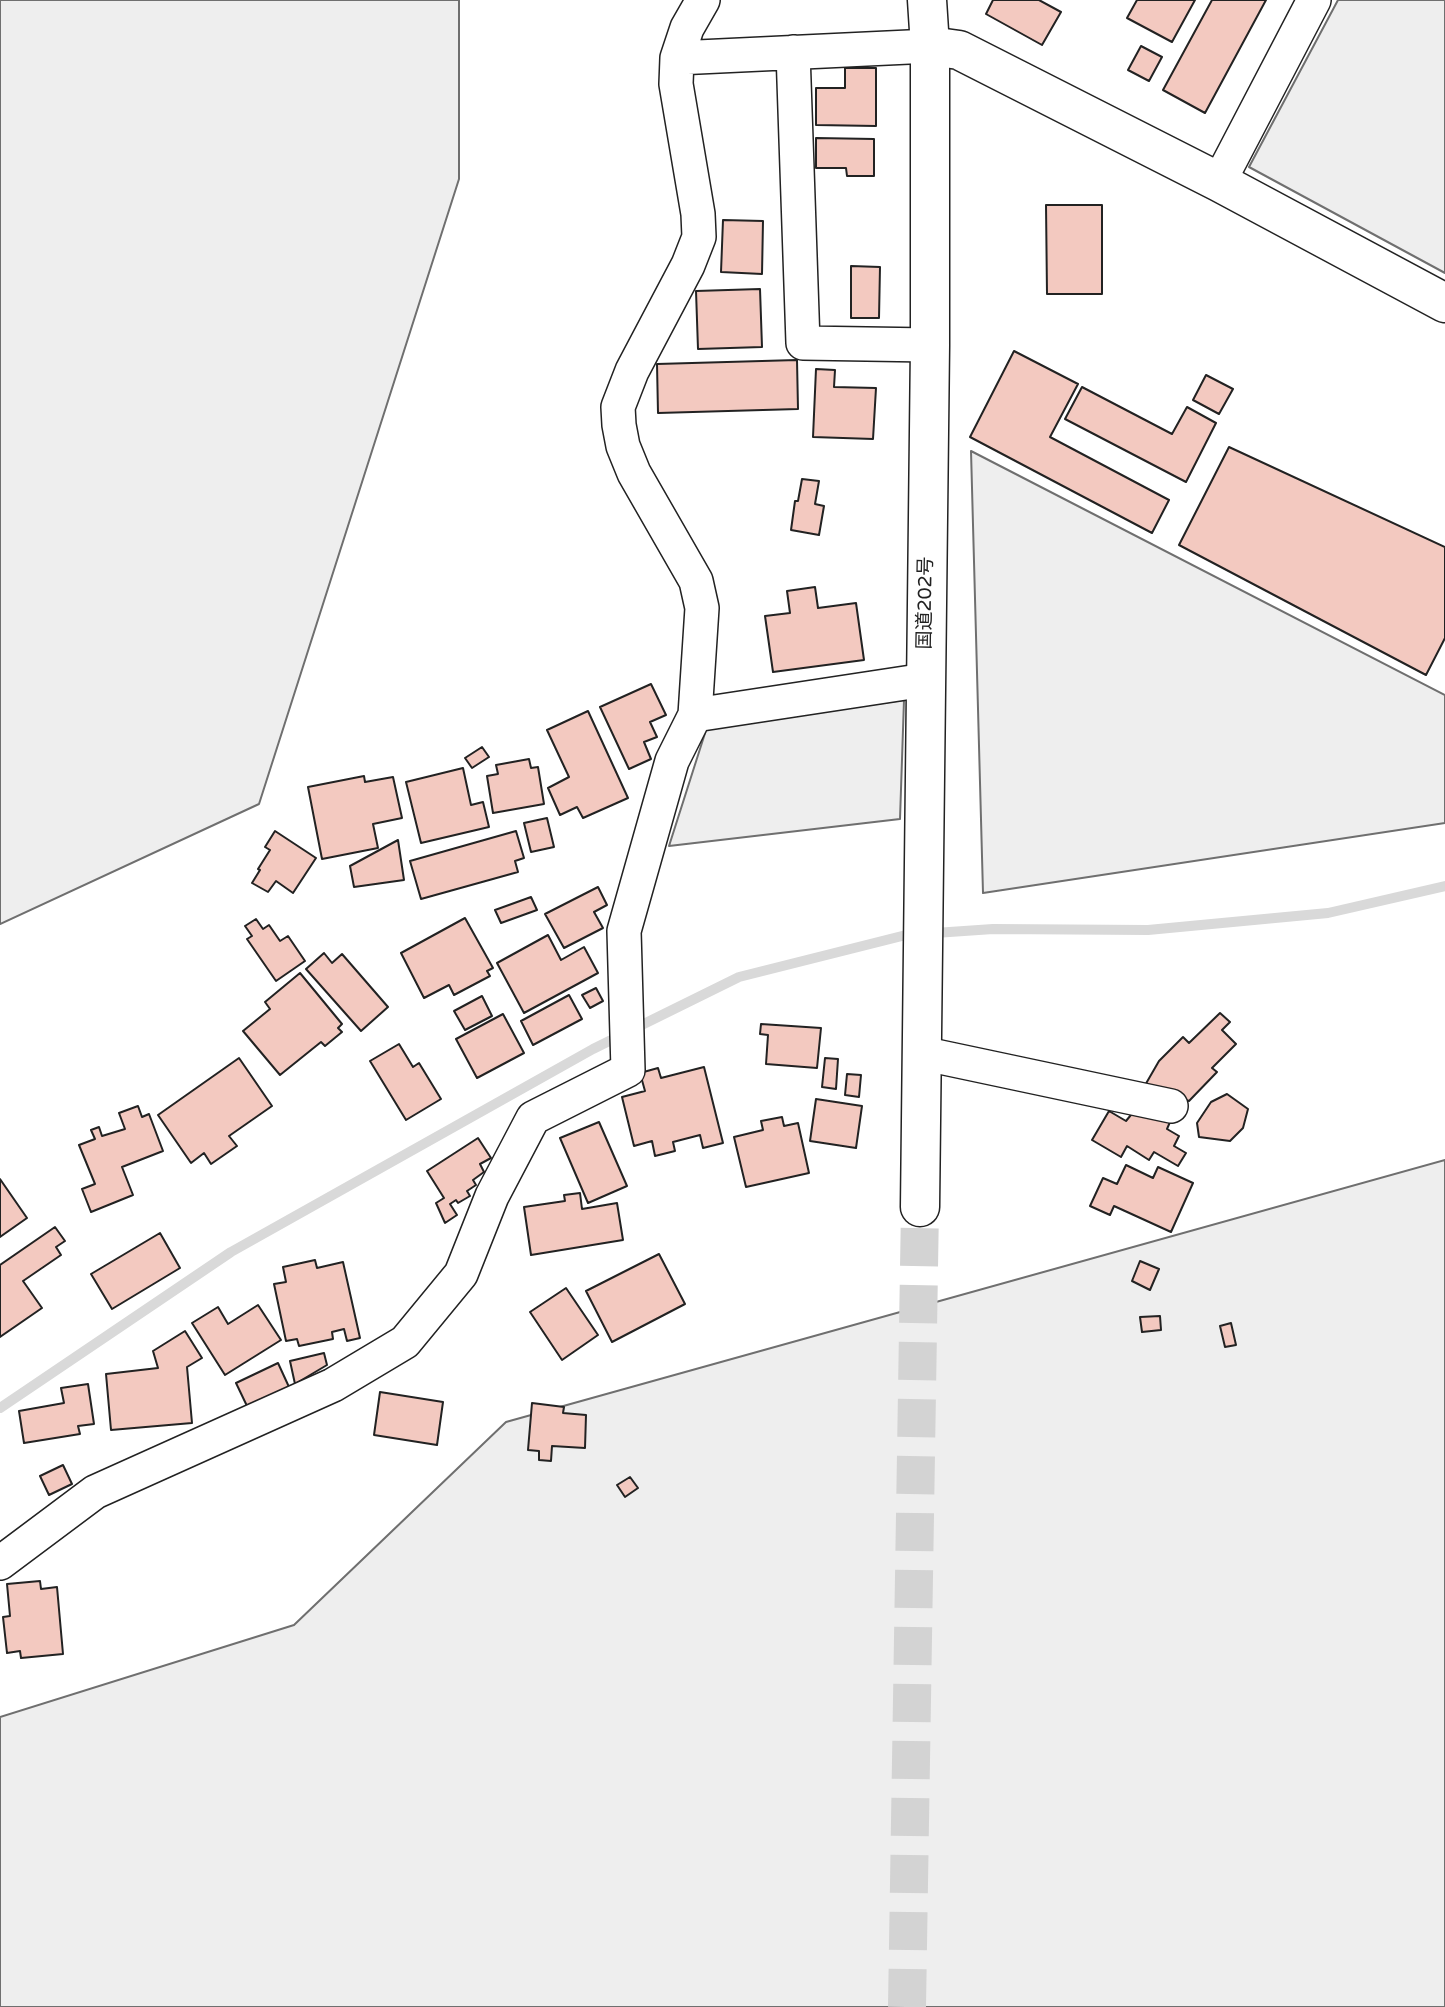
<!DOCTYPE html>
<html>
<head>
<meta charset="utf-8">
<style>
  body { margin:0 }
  canvas { display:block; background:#fff }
</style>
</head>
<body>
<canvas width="1445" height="2007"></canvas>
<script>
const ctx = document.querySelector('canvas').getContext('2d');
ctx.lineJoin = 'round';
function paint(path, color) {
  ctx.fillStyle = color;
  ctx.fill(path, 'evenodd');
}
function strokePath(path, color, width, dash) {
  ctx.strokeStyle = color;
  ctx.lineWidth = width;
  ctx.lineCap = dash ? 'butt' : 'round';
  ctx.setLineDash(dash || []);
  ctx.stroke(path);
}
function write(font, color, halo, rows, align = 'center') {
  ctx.font = font + ' "Varela Round","Noto Sans JP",sans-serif';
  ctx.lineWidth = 5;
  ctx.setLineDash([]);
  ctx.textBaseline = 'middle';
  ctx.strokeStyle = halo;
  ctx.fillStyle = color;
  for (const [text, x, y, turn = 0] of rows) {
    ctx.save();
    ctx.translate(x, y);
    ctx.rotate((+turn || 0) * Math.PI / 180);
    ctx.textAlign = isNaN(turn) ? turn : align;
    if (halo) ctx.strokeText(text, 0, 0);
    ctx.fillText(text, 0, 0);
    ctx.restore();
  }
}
const green = new Path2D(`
  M0 0H459V179L259 804 0 924Z
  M1338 0H1445V273L1249 167Z
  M971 451 1445 695V823L983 893Z
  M904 700 900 819 669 846 707 727Z
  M1445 1160V2007H0V1717L294 1625 506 1422Z`);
paint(green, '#eee');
strokePath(green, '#6f6f6f', 2);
strokePath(new Path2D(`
  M0 1408 231 1252 593 1049 739 977 906 935 993 929 1148 930 1328 913 1445 886`), '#d9d9d9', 10);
const building = new Path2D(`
  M993 0H1039L1061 12 1042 45 986 14Z
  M1137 0H1195L1172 42 1127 18Z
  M1212 0H1266L1205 113 1163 90Z
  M1141 46 1162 57 1149 81 1128 70Z
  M845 68H876V126L816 125V88H845Z
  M816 138 874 139V176H847L846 168H816Z
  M1046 205H1102V294H1047Z
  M723 220 763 221 762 274 721 272Z
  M851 266 880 267 879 318H851Z
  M760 289 762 347 698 349 696 291Z
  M1014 351 1078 384 1050 437 1169 500 1152 533 970 437Z
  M797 360 798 409 658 413 657 364Z
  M816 369 835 370 834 387 876 388 873 439 813 437Z
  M1206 375 1233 389 1219 414 1193 400Z
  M1082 387 1172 434 1187 407 1216 423 1186 482 1065 419Z
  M1229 447 1445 547V638L1426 675 1179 545Z
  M802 479 819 481 815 504 824 506 819 535 791 530 795 501H798Z
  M815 587 818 608 856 603 864 660 773 672 765 616 790 613 787 591Z
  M651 684 666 715 650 722 657 737 644 742 651 759 629 769 600 707Z
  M588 711 628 798 583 818 577 807 560 815 548 788 569 777 547 730Z
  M482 747 489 757 472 768 465 758Z
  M529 759 531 768 538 767 544 804 493 813 487 776 498 774 496 765Z
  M463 768 471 805 483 802 489 827 421 843 406 782Z
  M364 776 365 782 393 777 402 818 373 824 378 848 322 859 308 787Z
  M547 818 554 847 531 852 524 823Z
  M275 831 316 858 293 893 276 881 268 892 252 883 260 870 258 869 270 850 265 847Z
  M516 831 524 858 515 861 518 872 421 899 410 861Z
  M398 840 404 880 354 887 350 866Z
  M598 887 607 905 594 912 603 928 564 948 545 914Z
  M531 897 537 910 501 923 495 910Z
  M465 918 493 968 487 971 490 976 454 995 449 985 424 998 401 953Z
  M256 919 263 929 269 925 280 941 288 936 305 961 276 981 247 939 252 936 245 926Z
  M548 935 561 960 584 947 598 973 524 1013 497 963Z
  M324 953 332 963 342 954 388 1007 361 1031 306 969Z
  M300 973 342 1024 338 1028 342 1032 325 1046 321 1042 280 1075 243 1031 270 1009 265 1002Z
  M596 988 603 1001 590 1008 582 995Z
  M569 995 582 1019 533 1045 521 1021Z
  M482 996 492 1016 465 1030 454 1011Z
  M1220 1013 1230 1022 1222 1030 1236 1044 1212 1068 1217 1072 1189 1101 1144 1087 1159 1061 1183 1037 1189 1043Z
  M503 1014 524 1053 477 1078 456 1039Z
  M761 1024 821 1028 817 1068 766 1064 768 1035 760 1034Z
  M399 1044 413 1067 419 1063 441 1099 406 1120 370 1061Z
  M239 1058 272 1106 229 1136 237 1146 211 1164 204 1153 191 1163 158 1115Z
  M825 1058 838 1059 836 1089 822 1087Z
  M704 1067 723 1143 703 1148 700 1135 673 1142 675 1151 655 1156 652 1141 634 1146 622 1097 645 1091 640 1073 658 1068 661 1078Z
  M847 1074 861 1075 859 1097 845 1095Z
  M1227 1094 1248 1109 1243 1128 1230 1141 1199 1137 1197 1123 1211 1102Z
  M816 1099 862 1106 856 1148 810 1141Z
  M138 1106 142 1117 149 1114 163 1151 122 1167 133 1195 91 1212 82 1189 95 1184 79 1145 95 1139 91 1130 99 1127 102 1136 125 1129 119 1113Z
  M1135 1110 1149 1112 1170 1122 1167 1129 1179 1136 1174 1146 1186 1153 1178 1166 1154 1152 1149 1160 1127 1146 1121 1157 1092 1140 1109 1111 1126 1121Z
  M782 1117 784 1126 798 1123 809 1173 746 1187 734 1137 763 1130 761 1121Z
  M599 1122 627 1186 588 1203 560 1138Z
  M478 1138 491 1158 480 1164 484 1172 473 1180 476 1185 467 1191 470 1196 458 1203 456 1200 450 1204 457 1215 445 1223 436 1203 444 1198 427 1171Z
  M1126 1165 1153 1178 1158 1167 1193 1183 1171 1232 1114 1206 1110 1215 1090 1206 1103 1178 1117 1184Z
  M0 1179 27 1218 0 1237Z
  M580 1193 582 1209 617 1203 623 1240 531 1255 524 1207 565 1201 564 1195Z
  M55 1227 65 1241 56 1247 61 1255 23 1281 42 1308 0 1337V1265Z
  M160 1233 180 1268 112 1309 91 1274Z
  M659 1254 685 1304 612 1342 586 1291Z
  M315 1260 317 1268 343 1262 360 1338 347 1341 344 1329 332 1332 333 1339 299 1346 297 1339 286 1341 274 1284 286 1282 283 1267Z
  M1140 1261 1159 1269 1150 1290 1132 1281Z
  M566 1288 598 1335 562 1360 530 1312Z
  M258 1305 281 1340 225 1375 192 1323 218 1307 228 1324Z
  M1160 1316 1161 1330 1142 1332 1140 1317Z
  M1231 1323 1236 1345 1225 1347 1220 1326Z
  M185 1331 202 1358 187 1367 192 1423 111 1430 106 1374 158 1368 153 1351Z
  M324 1353 327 1365 295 1384 290 1361Z
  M278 1363 289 1387 247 1406 236 1383Z
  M88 1384 94 1424 78 1426 80 1434 24 1443 19 1411 64 1403 61 1388Z
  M380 1392 443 1402 437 1445 374 1435Z
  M532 1403 564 1407 563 1413 586 1415 585 1448 552 1446 551 1461 539 1460V1451L528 1450Z
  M63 1465 72 1484 49 1495 40 1476Z
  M630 1477 638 1488 625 1497 617 1485Z
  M40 1581 41 1589 57 1587 63 1654 21 1658 20 1651 7 1653 3 1617 10 1616 7 1584Z`);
paint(building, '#f3c9c0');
strokePath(building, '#222', 2);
strokePath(new Path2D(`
  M907 2007 920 1207`), '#d3d3d3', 38, [38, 19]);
const minor = new Path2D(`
  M793 52 803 343 930 345
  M677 58 930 46
  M1219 182 1314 0
  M695 715 925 680
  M921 1053 1171 1106
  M0 1563 95 1492 333 1385 405 1342 461 1274 492 1196 533 1118 628 1070 624 931 672 761 695 715 702 608 696 581 634 473 623 446 619 425 618 407 632 371 688 265 699 237 698 214 676 84 677 58 687 28 703 0`);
const tertiary = new Path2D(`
  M930 46 959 50 1219 182 1445 303`);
const trunk = new Path2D(`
  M920 1207 930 345V46L927 0`);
strokePath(minor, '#222', 36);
strokePath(tertiary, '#222', 41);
strokePath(trunk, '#222', 41);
strokePath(minor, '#fff', 33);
strokePath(tertiary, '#fff', 38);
strokePath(trunk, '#fff', 38);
write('19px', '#222', '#fff', [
  ["国道202号",926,603,-89]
]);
</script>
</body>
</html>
